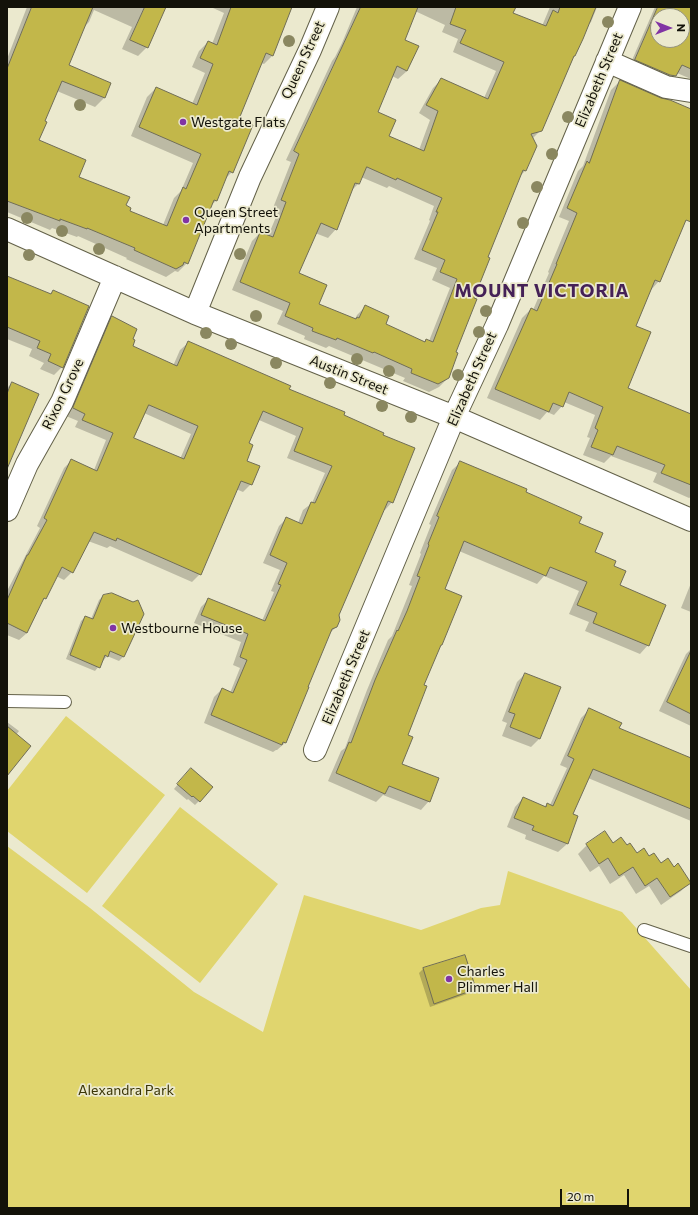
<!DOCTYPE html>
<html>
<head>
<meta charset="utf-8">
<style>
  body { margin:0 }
  #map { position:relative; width:698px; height:1215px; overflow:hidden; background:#ebe9ce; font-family:Commissioner,sans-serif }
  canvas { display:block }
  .frame { position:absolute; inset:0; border:8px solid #131209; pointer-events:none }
  .north { position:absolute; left:650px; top:8px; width:40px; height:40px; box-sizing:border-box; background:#ebe9ce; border:1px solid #95937f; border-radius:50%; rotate:90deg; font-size:11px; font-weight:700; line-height:16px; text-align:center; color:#131209 }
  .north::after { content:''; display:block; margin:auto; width:14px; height:18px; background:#8134a4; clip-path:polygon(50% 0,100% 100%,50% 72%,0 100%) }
  .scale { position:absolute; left:560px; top:1189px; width:69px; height:18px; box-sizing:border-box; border:2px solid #131209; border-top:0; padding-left:5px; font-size:12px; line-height:14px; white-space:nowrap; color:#131209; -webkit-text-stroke:3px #ebe9ce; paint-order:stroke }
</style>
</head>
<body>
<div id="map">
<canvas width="698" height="1215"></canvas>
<div class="frame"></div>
<div class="north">N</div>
<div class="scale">20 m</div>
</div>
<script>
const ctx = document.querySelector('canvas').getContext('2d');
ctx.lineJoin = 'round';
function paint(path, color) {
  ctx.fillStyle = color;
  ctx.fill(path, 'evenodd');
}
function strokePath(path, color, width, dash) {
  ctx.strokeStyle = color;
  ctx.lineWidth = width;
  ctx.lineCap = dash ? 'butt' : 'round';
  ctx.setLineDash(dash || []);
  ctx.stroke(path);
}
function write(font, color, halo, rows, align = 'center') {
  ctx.font = font + ' Commissioner,sans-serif';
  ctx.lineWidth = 3.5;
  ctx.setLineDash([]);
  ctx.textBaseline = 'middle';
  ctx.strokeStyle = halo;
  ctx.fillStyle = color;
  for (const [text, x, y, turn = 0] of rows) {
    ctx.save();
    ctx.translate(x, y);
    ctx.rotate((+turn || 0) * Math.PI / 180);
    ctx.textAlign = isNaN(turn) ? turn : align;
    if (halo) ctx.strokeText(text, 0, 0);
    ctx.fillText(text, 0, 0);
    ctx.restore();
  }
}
paint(new Path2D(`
  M66 716 165 795 87 893 7 831V791Z
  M180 807 278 884 200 983 102 906Z
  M7 846 90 908 194 992 263 1032 304 895 421 930 481 908 500 905 508 871 622 912 691 990V1208H7Z`), '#e0d56e');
paint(new Path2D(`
  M27 7H165L147 47 138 56 122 49 132 27 94 10 89 22 84 27 68 66 110 84 104 98 95 107 57 91 43 122 38 141 77 178 125 206 129 212 163 225 174 198 181 191 193 163 131 136 147 97 156 88 192 104 205 73 192 67 199 51 208 42 212 44 224 13 213 8 214 7H293L291 9 273 55 264 64 261 63 238 119 232 172 224 180 216 201 210 206 187 263 178 272 175 271 166 277 126 259 127 258 78 236 77 237 52 228 50 230 7 212V59Z
  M357 7H514L512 13 542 26 550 7H597L591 22 588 25 541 130 532 139 535 146 525 171 519 177 487 257 454 352 448 378 439 387 429 392 403 381 405 378 329 346 326 348 304 339 305 336 277 324 283 311 232 290 252 241 260 233 268 236 279 210 273 208 291 162 286 160 332 61 335 57 342 43ZM415 11 445 25 442 32 458 39 453 52 496 71 484 98 442 79 433 88 419 113 430 120 419 150 388 136 377 113 392 76 398 79 407 71 404 40ZM361 177 387 188 389 186 434 206 429 220 430 221 414 259 437 268 432 280 450 288 429 341 426 340 423 343 384 325 365 307 357 315 355 319 317 304 298 274 315 233 328 238 336 229 351 191 358 184Z
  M655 7H691V79L677 73 668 83 629 67ZM658 16H682V40H658Z
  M620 81 691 110V208L659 281 651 290 635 327 627 388 691 415V497L689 498 653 482 657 473 611 456 604 463 583 455 590 438 587 437 595 415 564 402 562 406 554 415 547 412 540 420 487 398 522 318 531 309 533 310 549 273 548 272 569 221 559 217 578 171 583 166 611 90Z
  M7 278 50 295 53 291 62 367 54 375 40 369 44 363 29 356 32 349 7 339Z
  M112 318 131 339V347L173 366 180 350 188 343 343 416 392 502 385 510 383 509 338 615 336 627 329 634 285 743 277 750H276L273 752 204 723 214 697 222 689 230 693 240 668 233 665 241 642 194 623 201 607 209 599 262 621 274 592 271 591 280 570 263 563 279 526 287 518 298 523 303 510 312 503 325 473 287 458 296 436 259 420 248 444 246 461 251 484 243 492 236 489 200 574 192 582 110 546 107 548 88 541 72 572 64 580 56 576 45 598 41 603 27 633 19 640 7 635V591L40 528 37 526 64 468 72 460 94 470 106 440 75 427 78 421 66 416 104 325ZM144 413 191 434 180 459 133 439Z
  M12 383 7 458V388Z
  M461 462 524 493 578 524 594 553 613 566 618 586 648 645 640 654 585 631 589 622 569 614 579 591 544 576 537 584 459 551 444 590 438 648 422 685 407 736 401 765 429 801 421 810 383 795 376 802 328 781 341 751 345 748 367 690 388 640 392 636 412 586 409 585 421 554 420 553 431 525 429 524 452 470Z
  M691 583V612L681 608Z
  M103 596 123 657 119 661 107 656 95 671 66 659 81 621 85 617 91 619 99 600Z
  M691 649V726L659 711 686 654Z
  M525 674 540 738 531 747 502 736 507 723 502 721 517 682Z
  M589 710 618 729 691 759V821L588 778 572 814 577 816 567 844 558 852 525 839 526 835 507 827 515 807 523 798 544 807 547 804 550 805 567 768 560 765 581 718Z
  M7 722 19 731 16 735 7 775Z
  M187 773 199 801 195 805 188 799 187 800 174 789Z
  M605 832 613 844 627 847 637 854 649 857 660 864 673 868 690 882 681 891 661 905 649 886 636 894 624 875 610 884 599 866 590 872 578 854 587 845Z
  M423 969 475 989 470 993 430 1007 419 973Z`), '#0003');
const building = new Path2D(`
  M32 7H93L69 65 111 83 105 98 62 81 45 121 47 122 39 140 86 160 79 177 130 197 126 205 131 208 130 211 167 226 183 187 186 189 201 154 139 127 156 87 197 105 213 64 200 58 208 41 217 45 231 7H292L273 56 266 53 239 119 253 125 233 173 229 171 217 201 214 200 188 264 184 262 183 265 176 269 134 250 135 248 87 228V229L60 219V221L7 201V69Z
  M145 7H166L148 48 130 40Z
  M361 7H418L405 40 419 46 407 71 397 66 378 112 396 120 389 136 424 151 438 111 426 105 441 78 488 99 504 62 460 43 466 30 450 24 456 7H516L513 13 546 26 553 10 558 13 560 7H596L583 39 575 56H574L542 131 531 134 537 146 526 171 523 170 488 257 490 258 474 298 477 299 456 352 458 353 449 378 438 384 411 373 412 369 374 352 373 353 337 338 336 340 312 331 313 328 285 316 290 303 240 282 260 232 273 237 286 202 281 200 299 154 294 151ZM367 167 396 180 397 178 442 198 436 212H438L422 250 445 260 440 272 457 279 433 342 426 339 425 342 386 324 389 316 365 305 359 318 357 317 356 319 319 304 327 285 299 273 321 223 337 230 355 183 359 184Z
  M658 7H691V69L682 65 676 76 670 75 635 60ZM658 16H682V40H658Z
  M620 80 661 98 670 100 691 109V222L686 220 660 282 655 280 636 326 651 332 628 388 691 414V485L661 473 665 465 617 446 613 455 591 447 598 430 595 428 603 407 569 392 563 407 553 403 549 412 495 389 531 308 537 311 557 264H556L577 213 567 208 587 161 589 163Z
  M7 276 51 294 53 290 89 306 63 368 48 361 51 354 37 348 40 341 7 327Z
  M112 316 137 329 133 339 135 340 133 346 177 366 188 341 291 386 289 389 345 412 344 415 384 433 383 435 415 448 393 503 388 501 339 615 340 620 337 627 332 629 308 687H309L286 743 283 742 282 745 211 715 222 688 233 693 247 660 240 657 248 634 201 615 208 598 265 621 281 585 278 584 287 563 270 555 286 517 302 524 311 502 315 503 332 466 294 451 303 428 263 411 249 443 253 445 247 461 260 466 252 485 241 481 201 575 117 538 116 541 94 532 73 573 62 567 46 599 44 598 27 633 7 623V600L27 555H28L47 520 44 518 71 459 97 471 113 433 82 420 85 414 73 408ZM149 405 198 426 184 459 134 438Z
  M12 382 39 394 7 469V394Z
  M460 461 527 489 526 492 582 517 579 523 603 533 595 552 616 561 614 566 626 571 620 585 666 605 649 646 593 623 597 613 577 605 587 582 550 567 546 576 464 541 445 589 462 596 442 645H441L424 685 427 686 408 735 413 737 402 764 439 778 430 802 389 786 385 794 336 773 349 742 351 743 375 680 397 630 398 631 407 611 420 577 417 576 429 545 428 544 439 517 437 516Z
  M112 593 133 602 138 600 144 614 124 657 110 651 108 657 105 655 100 668 70 655 85 616 93 619 103 595Z
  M691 651V714L667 702Z
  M525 673 561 687 540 739 510 727 515 714 509 712Z
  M589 708 622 723 619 728 691 758V809L593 769 573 814 578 816 568 844 532 830 534 826 514 818 523 797 546 807 547 803 553 806 574 759 568 756Z
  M7 726 31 746 7 776Z
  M191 768 213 787 200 802 193 796 192 797 177 784Z
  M605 831 613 843 621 837 627 845 630 843 637 853 644 848 649 856 654 853 661 863 668 858 674 867 678 863 691 883 670 897 657 878 645 886 633 867 619 876 608 858 599 864 586 844Z
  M465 955 476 989 434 1004 423 968Z`);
paint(building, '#c2b74a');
strokePath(building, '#706d56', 1);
const lane = new Path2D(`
  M7 701 65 702
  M644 930 691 946`);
const street = new Path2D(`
  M607 61 666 87 691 91
  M7 229 195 313 454 417 691 520
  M195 313 250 177 310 50 328 7
  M7 510 27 464 62 402 115 277
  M315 750 454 417 497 325 630 7`);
strokePath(lane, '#636149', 14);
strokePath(street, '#636149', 24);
strokePath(lane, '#fff', 12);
strokePath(street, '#fff', 22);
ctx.fillStyle = '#8a8760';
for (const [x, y] of [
  [608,22],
  [289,41],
  [80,105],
  [568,117],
  [552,154],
  [537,187],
  [27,218],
  [523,223],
  [62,231],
  [99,249],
  [240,254],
  [29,255],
  [486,311],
  [256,316],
  [479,332],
  [206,333],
  [231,344],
  [357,359],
  [276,363],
  [389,371],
  [458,375],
  [330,383],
  [382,406],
  [411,417]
]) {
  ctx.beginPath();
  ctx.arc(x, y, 6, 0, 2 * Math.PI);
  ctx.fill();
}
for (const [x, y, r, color] of [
  [183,122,4,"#8134a4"],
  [186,220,4,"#8134a4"],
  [113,628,4,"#8134a4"],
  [449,979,4,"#8134a4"]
]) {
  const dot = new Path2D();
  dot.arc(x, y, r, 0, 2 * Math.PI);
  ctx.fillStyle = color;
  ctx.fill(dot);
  strokePath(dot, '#ebe9ce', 1.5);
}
write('14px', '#131209', '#ebe9ce', [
  ["Queen Street",303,60,-65],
  ["Elizabeth Street",599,80,-67],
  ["Austin Street",349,375,22],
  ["Elizabeth Street",472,379,-66],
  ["Rixon Grove",63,394,-64],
  ["Elizabeth Street",346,677,-67]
]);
write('14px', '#131209', '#ebe9ce', [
  ["Westgate Flats",191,122],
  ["Queen Street",194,212],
  ["Apartments",194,228],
  ["Westbourne House",121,628],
  ["Charles",457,971],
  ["Plimmer Hall",457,987]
], 'left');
write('14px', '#3b3606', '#ebe9ce', [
  ["Alexandra Park",126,1090]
]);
ctx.letterSpacing = '1px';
write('bold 18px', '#452157', '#ebe9ce', [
  ["MOUNT VICTORIA",542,291]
]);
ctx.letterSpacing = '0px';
</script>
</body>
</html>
